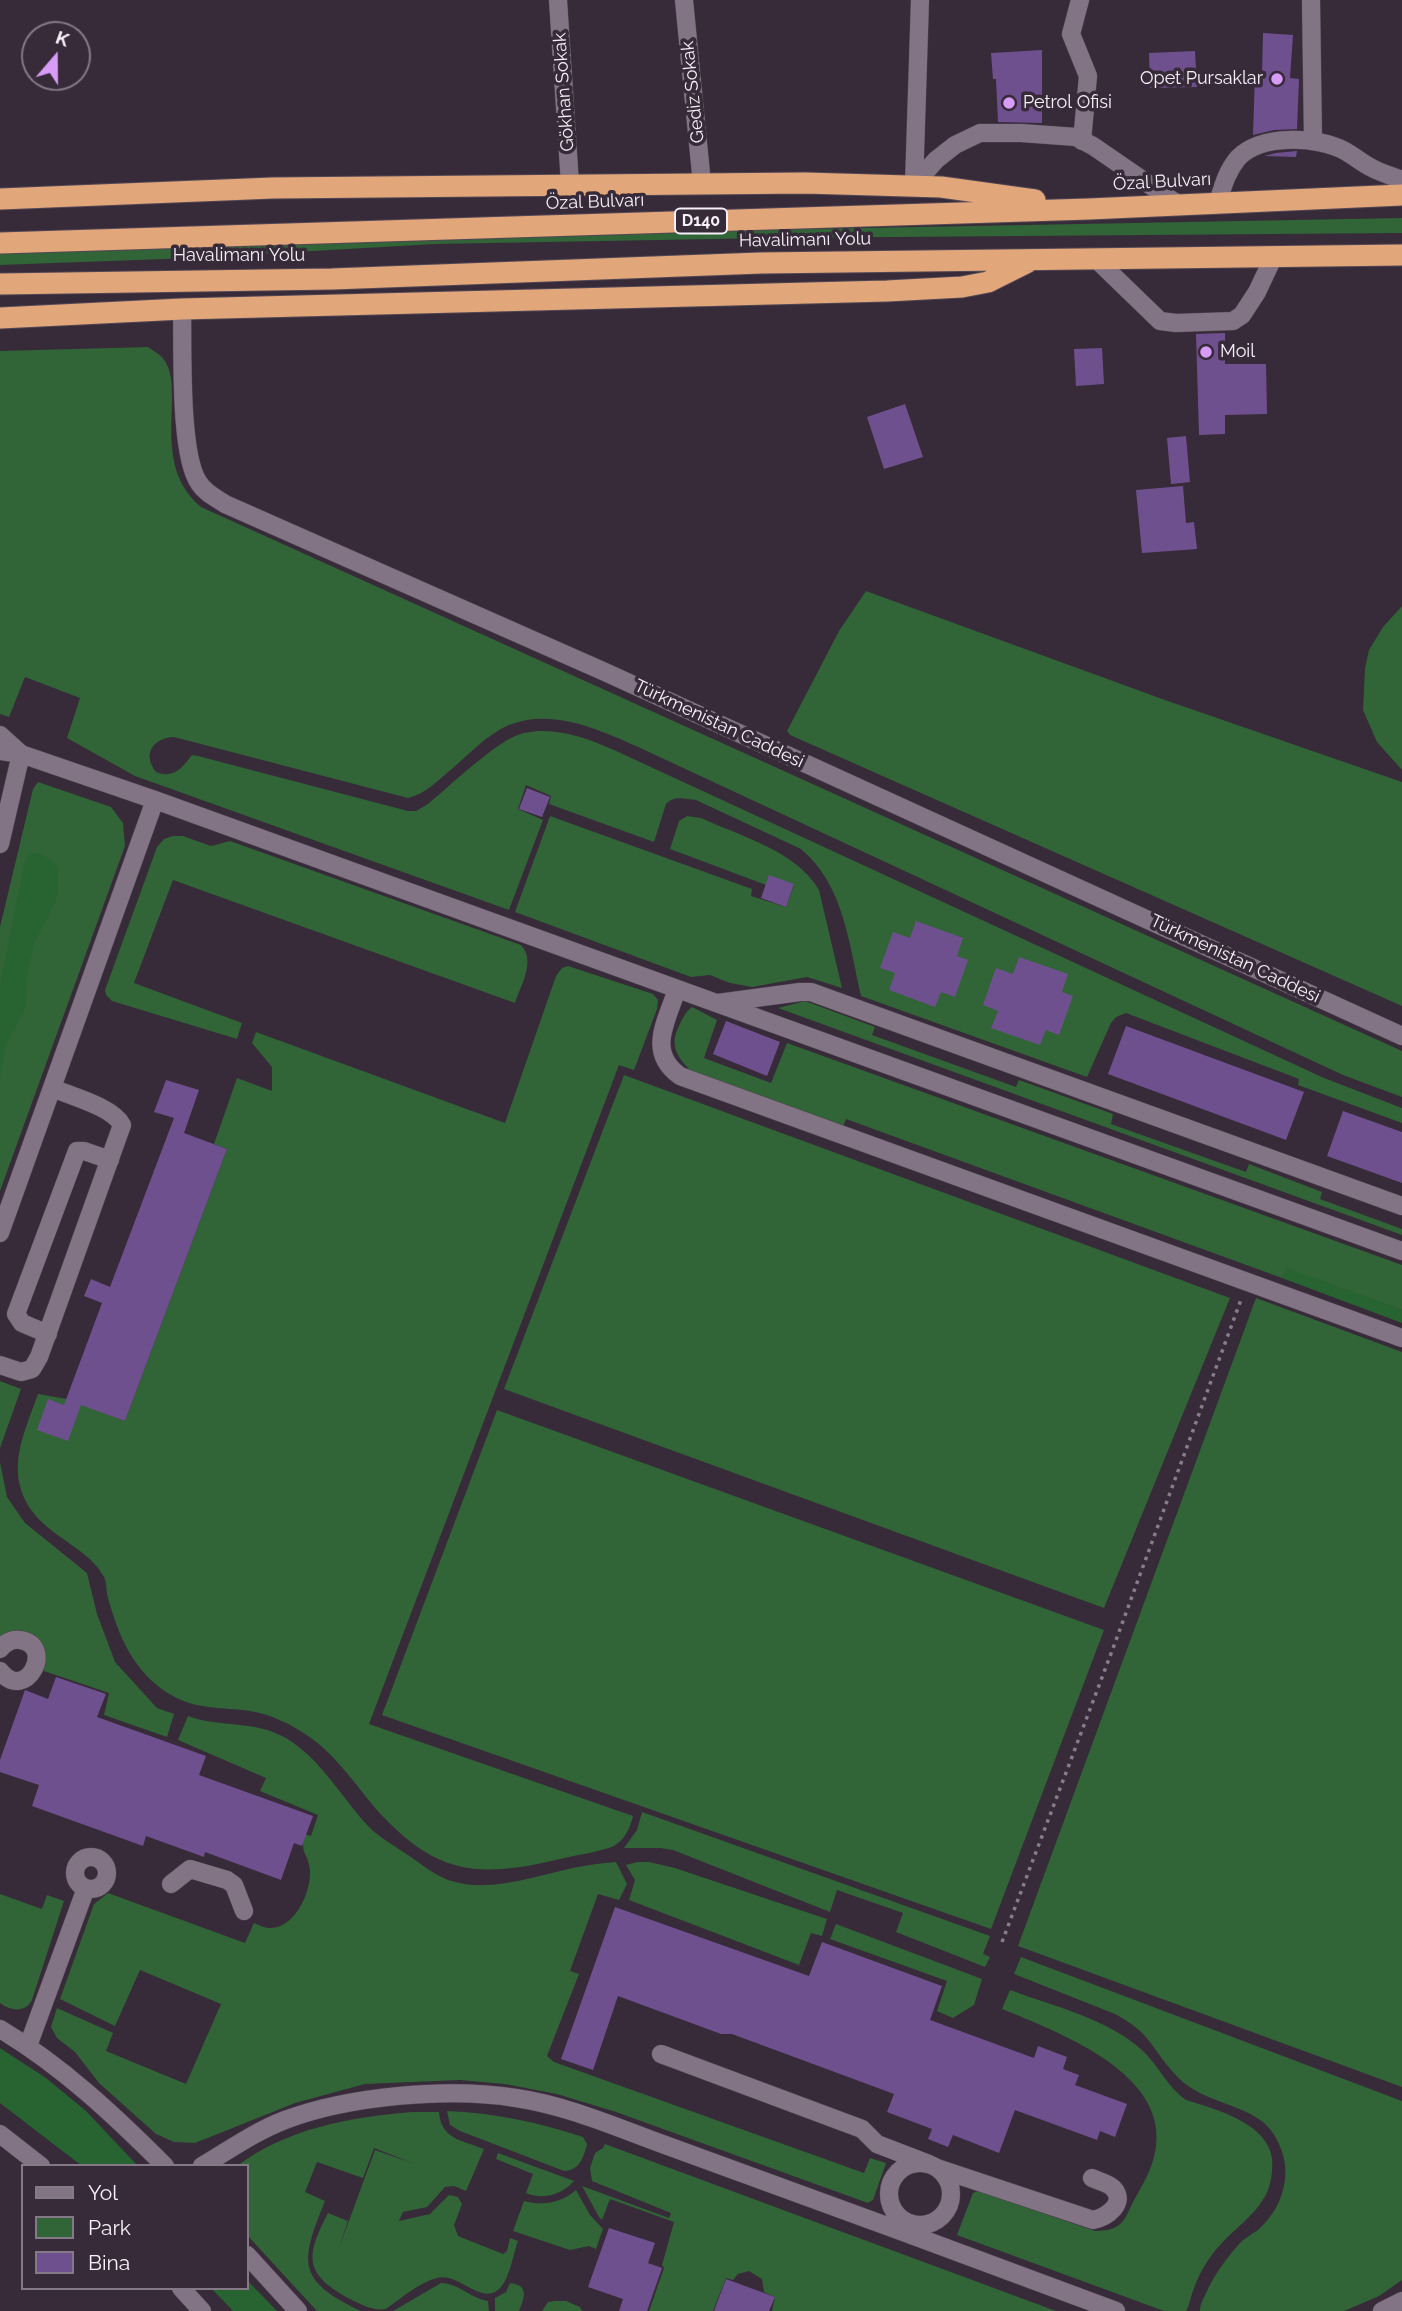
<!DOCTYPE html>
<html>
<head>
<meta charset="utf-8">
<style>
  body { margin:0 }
  #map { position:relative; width:1402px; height:2311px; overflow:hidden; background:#372a39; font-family:Raleway,sans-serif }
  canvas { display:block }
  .legend { position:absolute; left:21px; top:2164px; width:228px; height:126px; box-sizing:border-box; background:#372a39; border:2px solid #847986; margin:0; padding:9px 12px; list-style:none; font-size:21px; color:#f7eff9 }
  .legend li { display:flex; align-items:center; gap:14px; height:35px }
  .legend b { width:35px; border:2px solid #847986 }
  .north { position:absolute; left:21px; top:21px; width:70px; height:70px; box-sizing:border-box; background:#372a39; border:2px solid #847986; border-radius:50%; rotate:20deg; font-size:19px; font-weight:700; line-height:28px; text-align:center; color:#f7eff9 }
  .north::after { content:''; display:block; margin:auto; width:24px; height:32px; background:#d89bf8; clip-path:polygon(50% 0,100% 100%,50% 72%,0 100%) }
</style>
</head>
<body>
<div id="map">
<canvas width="1402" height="2311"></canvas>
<ul class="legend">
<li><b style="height:9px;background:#837485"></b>Yol</li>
<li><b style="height:19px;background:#316437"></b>Park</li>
<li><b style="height:19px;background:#6f508f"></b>Bina</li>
</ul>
<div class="north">K</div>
</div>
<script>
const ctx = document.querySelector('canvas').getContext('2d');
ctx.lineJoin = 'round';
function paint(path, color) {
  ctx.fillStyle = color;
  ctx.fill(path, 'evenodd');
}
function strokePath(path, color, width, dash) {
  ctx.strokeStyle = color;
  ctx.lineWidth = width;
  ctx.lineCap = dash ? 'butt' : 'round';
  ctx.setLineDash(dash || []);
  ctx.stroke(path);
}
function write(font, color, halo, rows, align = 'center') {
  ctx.font = font + ' Raleway,sans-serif';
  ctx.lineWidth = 7;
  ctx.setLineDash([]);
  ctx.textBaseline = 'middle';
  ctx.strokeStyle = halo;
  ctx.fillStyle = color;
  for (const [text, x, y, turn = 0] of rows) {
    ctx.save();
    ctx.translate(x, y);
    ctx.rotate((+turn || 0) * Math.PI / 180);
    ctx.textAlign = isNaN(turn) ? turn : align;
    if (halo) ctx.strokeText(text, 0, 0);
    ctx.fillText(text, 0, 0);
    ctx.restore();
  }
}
paint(new Path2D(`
  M1402 218V233L770 238 435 244 191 258 0 265V254L431 236Z
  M148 347C152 350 158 353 162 357 172 369 172 384 172 399 171 440 167 478 201 507L1402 1051V1097L1343 1075 636 746C598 729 551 708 509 725 488 734 470 753 453 768 439 779 426 794 408 798L174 737C153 738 142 754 156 772 174 779 182 768 192 755L198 756 408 811H416L428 804C450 786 499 738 524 733 555 726 587 738 614 750L1324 1078 1402 1108V1123L1298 1085 1299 1079 1126 1013 1116 1017 1111 1023 1087 1077 861 996C849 944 844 885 801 849L696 800C685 799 674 795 666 804L654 842 549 804 551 796 526 785 518 809 543 820 509 910 135 776 67 738 80 698 25 677 9 717 0 714V351Z
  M866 591 1165 700 1402 782V1006L790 735 787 731 839 631Z
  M1402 606V770L1377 742 1363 710 1365 668 1369 650 1383 627Z
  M38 782 111 807 123 823 125 846 0 1191V927L33 789Z
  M550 816 752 889 751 896 786 907 794 885H766L670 849 679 821 687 816 701 818C740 836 797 851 819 890L842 988 807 977 752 987 730 983 710 975 691 977 515 912Z
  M173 836H183L211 846 230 841 521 945C536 961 521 985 515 1003L173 880 134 983 242 1023 237 1039 112 1001 106 995 105 990 157 847 164 839Z
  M568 966 653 994 658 1000 657 1009 634 1070 619 1065 369 1724 633 1816C630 1829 624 1841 612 1847 594 1853 575 1855 556 1860 474 1879 434 1873 376 1809 355 1784 335 1754 308 1736 291 1724 270 1714 250 1711 222 1707 198 1710 173 1696 135 1675 119 1638 108 1598 106 1591 107 1583 104 1577 87 1543 32 1534 20 1486 12 1455 28 1423 38 1394L67 1399 125 1421 227 1149 214 1144 237 1078 272 1091V1067L252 1043 256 1032 505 1123 556 976 562 968Z
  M805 1001 875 1027 872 1035 1016 1087 1019 1080 1113 1114 1111 1124 1246 1172 1249 1164 1322 1192 1320 1199 1402 1229V1235L778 1008Z
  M692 1007 717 1020 704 1058 771 1083 787 1043 1402 1265V1310L1287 1269 1282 1278 846 1119 842 1129 691 1071C677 1057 669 1045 679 1026 683 1018 685 1012 692 1007Z
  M624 1075 1230 1298 1104 1608 504 1389Z
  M1256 1298 1402 1352V2087L1018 1946Z
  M0 1381 21 1389 0 1448Z
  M497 1410 1104 1630 991 1929 382 1715Z
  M0 1462 7 1497 25 1523 87 1573 97 1614 115 1662 157 1708 174 1714 167 1737 104 1715 109 1693 44 1671C43 1644 29 1617 0 1638Z
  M188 1716C221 1728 255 1720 286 1738 322 1760 341 1797 369 1827 380 1838 395 1846 408 1855 421 1864 433 1874 448 1880 489 1894 534 1876 573 1868 587 1865 602 1863 616 1862L627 1884 619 1900 598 1894 570 1971 579 1974 547 2056 554 2062 864 2173 870 2158 886 2163 873 2200 868 2203 616 2112 557 2094 505 2084 460 2080 365 2084 295 2103 195 2143 174 2142 156 2134 99 2083 75 2052 57 2038 51 2027 57 2008 113 2033 106 2051 186 2084 221 2004 140 1970 115 2026 60 1999 94 1904 108 1893 245 1943 254 1923C259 1925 264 1928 269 1928 295 1929 311 1892 310 1871 309 1854 300 1855 304 1834L311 1836 318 1815 260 1791 266 1778 178 1740Z
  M642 1812 990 1936 983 1954 990 1957 985 1967 896 1932 903 1913 837 1890 830 1912 673 1850 660 1848H624L637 1830Z
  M637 1862H649L675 1868 827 1919 822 1936 811 1933 799 1965 629 1900 635 1880 626 1865Z
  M0 1894 42 1909 47 1895 64 1901 32 2000C25 2013 11 2011 0 2003Z
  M836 1924 982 1979 974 2005 953 2018 937 2011 947 1981 830 1939Z
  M1021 1957 1402 2101V2280L1379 2296 1344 2311H1200C1200 2303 1204 2298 1207 2291 1214 2275 1228 2256 1240 2243 1246 2237 1255 2233 1261 2227 1280 2209 1289 2183 1284 2159 1281 2146 1274 2131 1263 2122 1242 2106 1213 2102 1191 2088 1171 2075 1160 2054 1145 2036 1137 2027 1126 2020 1115 2014L1014 1974Z
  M1010 1990C1055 2007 1107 2018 1143 2051 1159 2066 1168 2088 1186 2100 1221 2111 1279 2126 1272 2172 1271 2181 1269 2190 1264 2198 1253 2217 1235 2228 1220 2245 1209 2257 1198 2275 1193 2291 1190 2298 1190 2305 1186 2311H1164L957 2235 973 2193 978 2191 1095 2231C1127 2231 1124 2216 1138 2193 1205 2089 1078 2040 1002 2009Z
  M447 2111C495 2113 538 2122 583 2137L587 2144C584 2157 579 2171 564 2171L460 2131 450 2125Z
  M412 2112H439C441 2139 461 2140 484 2149L466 2191 454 2186 445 2187 427 2207 403 2212 399 2221 430 2214 449 2195 458 2197 462 2204 454 2225 458 2236 503 2254 507 2251 510 2238 518 2241C513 2255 510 2276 501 2287 482 2308 460 2272 437 2278 420 2282 400 2299 386 2309 373 2311 362 2305 350 2299 304 2274 305 2257 328 2213L348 2221 339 2248 375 2150 415 2164 374 2148 363 2178 317 2162 305 2192 325 2201C301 2261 295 2280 361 2311H317L247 2235V2166H237C287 2128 352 2117 412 2112Z
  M605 2144 1056 2311H772L775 2297 764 2292 762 2279 749 2271 738 2274 733 2280 726 2278 713 2311H649L664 2268 662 2265 674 2222 610 2199 602 2220 599 2217 582 2186 669 2218 671 2213 592 2181 590 2168 595 2153 603 2148Z
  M498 2153 574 2181C562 2195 542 2200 526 2193L533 2174 496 2159Z
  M576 2190 590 2215 603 2229 596 2249 589 2246 570 2250 513 2231 524 2201C543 2206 561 2203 576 2190Z
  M441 2283C460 2284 470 2298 488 2301L489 2311H393Z
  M510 2283C529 2285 525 2297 519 2311H495V2298L506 2292Z
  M555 2301H566L580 2307 582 2311H542L548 2302Z`), '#316437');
paint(new Path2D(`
  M30 853H40L52 861 58 868V889L55 903 35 941 28 968 25 1008 6 1045 0 1078V985L25 862Z
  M1287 1268 1402 1310V1323L1282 1278Z
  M0 2048 46 2078 86 2111 138 2166H82L0 2103Z
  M247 2280 277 2311H233L211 2288H247Z`), '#286431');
paint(new Path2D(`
  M1263 33 1293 35 1290 78 1299 79 1297 129 1274 130 1253 135 1255 74H1262Z
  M1042 50V123L998 122 996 79H993L991 53Z
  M1195 51 1197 87 1150 88 1149 53Z
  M1297 151 1296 157 1264 156 1276 153Z
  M1225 333V364H1266L1267 414 1225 415V434L1199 435 1196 334Z
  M1102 348 1104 384 1076 386 1074 349Z
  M905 404 923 457 884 469 867 417Z
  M1186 436 1190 482 1171 484 1167 438Z
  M1183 486 1186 523 1194 522 1197 549 1142 553 1136 490Z
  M527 788 550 797 542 817 519 809Z
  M769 875 794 884 786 907 761 898Z
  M916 921 963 938 957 956 968 960 955 997 941 992 935 1007 889 990 895 973 880 968 893 932 910 938Z
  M1019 957 1068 974 1062 992 1073 996 1059 1035 1046 1030 1040 1045 991 1028 998 1011 983 1005 996 968 1013 974Z
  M726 1021 780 1042 767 1076 713 1054Z
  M1126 1026 1304 1092 1286 1140 1108 1074Z
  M166 1080 199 1090 184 1133 227 1149 125 1421 81 1405 68 1441 37 1430 48 1399 64 1405 102 1303 84 1296 91 1279 110 1287 174 1118 154 1112Z
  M1343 1111 1402 1132V1183L1327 1156Z
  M56 1677 106 1694 97 1717 206 1756 199 1775 313 1816 302 1846 294 1843 281 1880 205 1852 204 1857 146 1836 143 1846 32 1806 39 1785 0 1772V1760L25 1690 48 1699Z
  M615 1907 809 1976 822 1942 942 1986 930 2020 1034 2058 1038 2046 1067 2057 1063 2069 1079 2075 1075 2085 1127 2104 1115 2137 1100 2131 1097 2140 1015 2110 999 2153 953 2135 948 2147 928 2139 932 2129 887 2112 894 2094 732 2034H721L618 1996 593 2070 561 2059Z
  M609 2228 655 2243 648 2263 662 2268 647 2311H619L623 2299 588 2287Z
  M726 2279 775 2297 769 2311H714Z`), '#6f508f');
const minor = new Path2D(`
  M558 0 570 184
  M684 0 702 184
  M1080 0 1071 34 1088 76 1082 141
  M1311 0 1313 139
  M914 185 936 160 955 145 980 133H1021L1076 137 1093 146 1176 203
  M914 185 920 0
  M1218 202C1223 186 1227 171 1238 158 1261 134 1317 136 1345 151 1354 156 1362 163 1372 168 1381 173 1392 176 1402 180
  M1096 259 1160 321 1176 323 1233 321 1242 315 1257 292 1274 256
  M182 309C183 348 179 455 199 483 205 493 216 498 225 504L605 672 1402 1036
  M0 735 21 754
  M0 751 21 754 155 800 1402 1251
  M0 844 21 754
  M677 989C667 1021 646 1052 680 1076L1402 1338
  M718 1003 800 992H811L1402 1206
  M0 1233 155 800
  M48 1334 22 1323 16 1314 77 1151H84L110 1160
  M0 1365 21 1372 32 1369 39 1357 122 1125C113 1107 71 1096 52 1088
  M0 1649C5 1643 11 1639 20 1640 56 1645 26 1704 0 1671
  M75 1873a16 16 0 1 1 32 0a16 16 0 1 1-32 0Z
  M171 1884 190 1869 227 1880 234 1885 244 1911
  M0 2029C62 2066 114 2115 165 2166
  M28 2046 86 1888
  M661 2054 862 2129 877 2144 929 2164
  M0 2134 41 2166
  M889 2194a31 31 0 1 1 62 0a31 31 0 1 1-62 0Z
  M202 2166C229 2150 256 2131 285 2120 349 2096 448 2087 516 2098 564 2105 611 2125 657 2142 740 2172 823 2203 906 2233L910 2223
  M937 2168 1093 2220C1107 2217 1127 2203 1113 2188 1108 2183 1098 2181 1092 2178
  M906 2233 1116 2311
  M247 2255 298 2311
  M181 2288 202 2311
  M1382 2311 1402 2301`);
const highway = new Path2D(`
  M0 199 273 188 805 183 941 187 1035 200
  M0 243 1089 209 1402 195
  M0 284 332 279 761 263 1402 255
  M0 318 182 309 887 291 962 287 988 282 1028 262`);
strokePath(minor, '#524754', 19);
strokePath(highway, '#524754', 23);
strokePath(new Path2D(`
  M1002 1942 1112 1651 1242 1297`), '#877c89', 3.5, [3.5, 5]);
strokePath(minor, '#837485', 18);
strokePath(highway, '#e1a67a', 21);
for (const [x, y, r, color] of [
  [1277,79,7,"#d89bf8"],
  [1009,103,7,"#d89bf8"],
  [1206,352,7,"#d89bf8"]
]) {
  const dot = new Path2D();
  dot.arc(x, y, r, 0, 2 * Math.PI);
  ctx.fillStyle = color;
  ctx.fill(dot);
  strokePath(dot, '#372a39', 2.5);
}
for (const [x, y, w] of [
  [701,221,52]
]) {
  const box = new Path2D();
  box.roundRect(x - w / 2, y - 12.5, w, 25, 5);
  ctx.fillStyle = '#372a39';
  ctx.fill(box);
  strokePath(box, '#f7eff9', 2);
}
write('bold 16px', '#f7eff9', null, [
  ["D140",701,221]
]);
write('18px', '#f7eff9', '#372a39', [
  ["Opet Pursaklar",1263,79,"right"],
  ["Petrol Ofisi",1023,103],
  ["Moil",1220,352]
], 'left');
write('18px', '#f7eff9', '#372a39', [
  ["Gökhan Sokak",564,92,-94],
  ["Gediz Sokak",693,92,-96],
  ["Özal Bulvarı",1162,182,-3],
  ["Özal Bulvarı",595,202,-2],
  ["Havalimanı Yolu",805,240,-1],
  ["Havalimanı Yolu",239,256],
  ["Türkmenistan Caddesi",719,724,25],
  ["Türkmenistan Caddesi",1235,959,25]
]);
</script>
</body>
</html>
